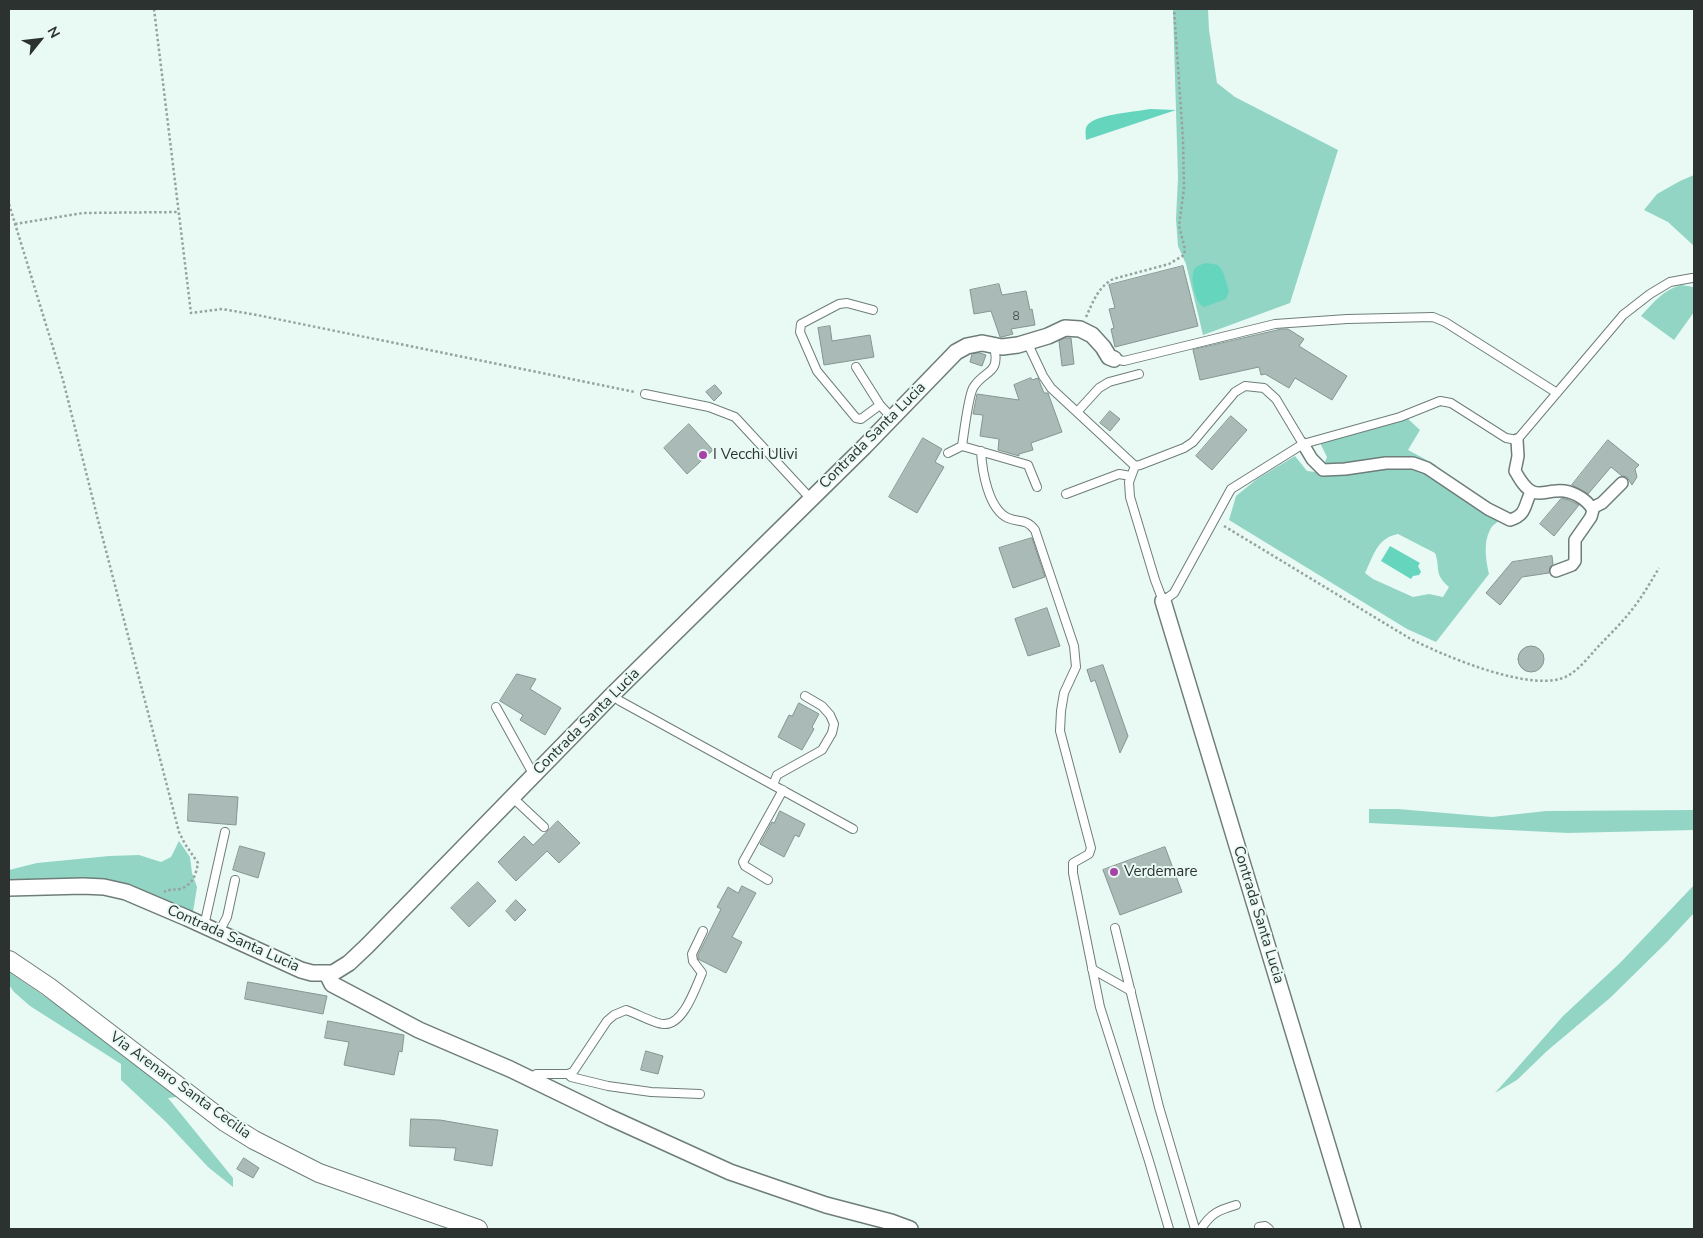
<!DOCTYPE html>
<html>
<head>
<meta charset="utf-8">
<style>
  body { margin:0 }
  #map { position:relative; width:1703px; height:1238px; overflow:hidden; background:#e9faf5; font-family:"Nunito Sans",sans-serif }
  canvas { display:block }
  .frame { position:absolute; inset:0; border:10px solid #2b3230; pointer-events:none }
  .north { position:absolute; left:15px; top:15px; width:50px; height:50px; -webkit-text-stroke:4px #e9faf5; paint-order:stroke; rotate:61deg; font-size:14px; font-weight:700; line-height:20px; text-align:center; color:#2b3230 }
  .north::after { content:''; display:block; margin:auto; width:18px; height:22px; background:#2b3230; clip-path:polygon(50% 0,100% 100%,50% 72%,0 100%) }
</style>
</head>
<body>
<div id="map">
<canvas width="1703" height="1238"></canvas>
<div class="frame"></div>
<div class="north">N</div>
</div>
<script>
const ctx = document.querySelector('canvas').getContext('2d');
ctx.lineJoin = 'round';
function paint(path, color) {
  ctx.fillStyle = color;
  ctx.fill(path, 'evenodd');
}
function strokePath(path, color, width, dash) {
  ctx.strokeStyle = color;
  ctx.lineWidth = width;
  ctx.lineCap = dash ? 'butt' : 'round';
  ctx.setLineDash(dash || []);
  ctx.stroke(path);
}
function write(font, color, halo, rows, align = 'center') {
  ctx.font = font + ' "Nunito Sans",sans-serif';
  ctx.lineWidth = 4;
  ctx.setLineDash([]);
  ctx.textBaseline = 'middle';
  ctx.strokeStyle = halo;
  ctx.fillStyle = color;
  for (const [text, x, y, turn = 0] of rows) {
    ctx.save();
    ctx.translate(x, y);
    ctx.rotate((+turn || 0) * Math.PI / 180);
    ctx.textAlign = isNaN(turn) ? turn : align;
    if (halo) ctx.strokeText(text, 0, 0);
    ctx.fillText(text, 0, 0);
    ctx.restore();
  }
}
paint(new Path2D(`
  M1173 9H1208L1209 30 1217 83 1235 97 1338 150 1290 303 1203 335 1186 264 1178 246 1176 219 1178 178Z
  M1694 175V246L1668 222 1644 210 1657 194 1680 181Z
  M1681 285 1694 287V312L1674 340 1641 316C1654 302 1663 290 1681 285Z
  M1407 418 1420 430 1408 450 1436 465 1435 473 1502 518C1498 522 1492 525 1490 530 1483 543 1486 561 1489 574L1436 642 1407 629 1229 520 1236 496 1257 479 1295 456 1307 471 1316 472 1324 465 1327 457 1320 443ZM1398 534 1435 553C1441 569 1433 573 1449 587L1443 597 1429 594 1413 597 1373 579 1365 573C1374 555 1377 538 1398 534Z
  M1369 809H1398L1492 817 1546 811 1694 810V830L1568 833 1369 823Z
  M179 841 190 857 192 873 197 887 193 912 142 890 104 881 9 880V870L37 863 109 856 139 855 161 862 171 857Z
  M1694 885V913L1667 942 1610 998 1547 1051 1517 1080 1495 1093 1563 1016 1620 963Z
  M9 972 60 1007 177 1097 168 1098 233 1178V1187L208 1167 166 1122 121 1080V1064L30 1006 14 992 9 985Z`), '#92d5c5');
paint(new Path2D(`
  M1150 109 1176 110 1086 140C1086 137 1085 131 1086 128 1090 114 1136 112 1150 109Z
  M1206 263 1218 265 1223 272 1229 291 1226 299 1204 307C1195 304 1189 275 1195 268 1198 265 1203 264 1206 263Z
  M1390 546 1420 563 1418 566 1421 572 1419 575 1413 576 1411 579 1381 561Z`), '#65d5be');
const building = new Path2D(`
  M1183 266 1198 326 1115 347 1111 329 1114 328 1109 309 1115 308 1109 285Z
  M999 284 1002 295 1026 291 1030 310 1032 309 1035 325 1011 329 1013 334 1002 337H1000L991 311 974 314 970 290Z
  M830 326 832 341 870 335 874 357 824 365 818 328Z
  M1282 329H1288L1304 339 1299 346 1347 376 1332 400 1295 378 1289 388 1265 374 1261 375 1259 367 1200 380 1193 350Z
  M1065 338H1071L1074 364 1062 366 1059 341Z
  M980 353 986 355 982 366 970 362 972 354Z
  M1031 378 1032 380 1038 378 1044 393H1048L1062 432 1031 443 1033 450 1019 454V456L998 450 999 439 980 436 983 415 973 414 977 394 1019 400 1014 385Z
  M715 385 722 393 714 401 706 392Z
  M1110 411 1120 419 1110 431 1100 423Z
  M1231 416 1247 430 1212 470 1196 456Z
  M689 424 713 450 687 474 664 448Z
  M923 438 942 449 935 462 944 467 917 513 889 497Z
  M1608 440 1639 465 1635 469 1637 477 1632 485 1627 477 1622 476 1611 467 1588 494 1572 485Z
  M1562 498 1569 500 1579 505 1554 536 1540 524Z
  M1032 538 1045 577 1013 588 999 548Z
  M1552 556 1553 564 1550 567 1549 573 1522 577 1500 605 1486 593 1512 562Z
  M1047 608 1060 646 1028 656 1015 619Z
  M1518 659a13 13 0 1 1 26 0a13 13 0 1 1-26 0Z
  M1103 665 1128 736 1120 753 1095 680 1091 682 1087 670Z
  M517 674 536 679 530 689 561 708 545 735 520 720 523 715 500 701Z
  M799 703 819 714 812 727 814 729 802 750 778 737 789 715 792 716Z
  M189 794 238 797 236 825 188 821Z
  M780 811 805 824 799 837 795 835 784 857 760 844 772 822 774 823Z
  M558 821 580 843 559 863 547 851 516 881 498 862 524 836 533 845Z
  M240 846 265 853 258 878 233 870Z
  M1165 847 1182 892 1120 915 1103 870Z
  M478 882 496 901 469 927 451 908Z
  M742 886 756 893 732 937 742 942 726 973 698 959V955L721 909 717 907 728 887 738 893Z
  M516 900 526 910 515 921 506 911Z
  M248 982 327 996 323 1014 245 999Z
  M328 1021 404 1035 402 1052 399 1051 394 1075 344 1065 349 1042 325 1038Z
  M646 1051 663 1056 658 1074 641 1070Z
  M411 1119 440 1120 498 1130 492 1166 454 1160 456 1148 410 1146Z
  M244 1158 259 1168 253 1178 237 1169Z`);
paint(building, '#aabab6');
strokePath(building, '#869591', 1);
const service = new Path2D(`
  M873 310 847 303 839 304 801 324 800 332 817 371 856 418 861 419 880 405
  M1027 342 1043 376 1051 388 1135 466 1140 465 1184 448 1193 442 1235 392 1245 386 1264 388 1276 399 1303 444
  M1114 359 1124 361 1275 324 1347 319 1433 317 1445 322 1557 393
  M856 367 880 405 892 418
  M645 394 709 407 735 417 810 498
  M1078 411 1099 388 1109 382 1139 374
  M962 446C964 433 968 398 973 388 984 369 1001 376 994 346
  M981 451C982 470 988 509 1008 518 1019 523 1026 518 1035 530L1074 646 1076 667 1064 693 1061 711 1060 731 1091 848 1089 854 1073 863V873L1100 1007 1149 1161 1169 1229
  M948 453 962 446 1028 465 1037 487
  M1135 466 1129 482 1130 497 1155 580 1163 601 1174 593 1231 489 1303 444 1400 417 1440 401 1451 403 1506 438 1517 440 1623 315 1650 294 1670 282 1692 278
  M1066 494 1119 474 1131 476
  M612 695 620 701 853 829
  M496 707 531 770 536 773
  M773 785 777 775 822 750 832 733 834 724 830 715 822 706 805 696
  M512 797 544 827
  M768 880 745 866 743 862 783 790
  M204 926 225 832
  M1115 928 1159 1107 1195 1229
  M219 932 227 917 235 880
  M1092 969 1131 991
  M568 1074 571 1077 608 1086 651 1092 700 1094
  M532 1079 536 1074H568L573 1072 607 1021 614 1015 626 1010C635 1013 656 1024 663 1024 683 1026 695 989 702 973L693 961 692 954 703 931
  M1259 1227 1265 1226 1269 1229
  M1201 1229C1211 1213 1219 1210 1236 1205`);
const pedestrian = new Path2D(`
  M1517 440 1518 456 1515 471C1519 478 1525 489 1533 492 1541 495 1548 491 1556 491 1570 489 1586 498 1593 510L1591 517 1575 540V561L1572 565 1556 571
  M1303 444 1312 459 1323 470 1345 469 1386 463H1413L1427 468 1488 509 1510 520C1527 515 1524 505 1531 492
  M1592 508 1602 503 1622 483`);
const minor = new Path2D(`
  M1163 601 1353 1229
  M9 888 83 886 104 887 126 892 187 918 301 970 312 973H333L349 963 367 946 612 695 864 447 956 352 967 346 982 343 1002 347 1018 345 1048 336 1065 328 1080 329 1092 335 1103 347 1109 357 1114 359
  M327 974 332 984 419 1030 510 1069 609 1117 730 1172 826 1205 891 1222 910 1229`);
const tertiary = new Path2D(`
  M9 960 49 987 225 1122 254 1140 319 1173 478 1229`);
strokePath(service, '#6e7d79', 10);
strokePath(pedestrian, '#6e7d79', 14);
strokePath(minor, '#6e7d79', 18);
strokePath(tertiary, '#6e7d79', 20);
strokePath(new Path2D(`
  M154 9 191 313 222 309 257 315 635 392
  M9 204 63 380 97 516 179 832 185 844 198 863C196 874 193 885 180 889 174 890 169 889 164 892
  M15 224 83 213 179 212
  M1086 317C1093 302 1098 287 1113 279L1169 264 1184 255 1185 249 1179 226 1184 188 1183 139 1174 9
  M1224 526 1409 638C1442 655 1536 696 1569 675 1579 669 1588 658 1596 649 1607 637 1620 625 1630 612 1641 599 1650 583 1659 568`), '#95a29e', 2.5, [2.5, 2.5]);
strokePath(service, '#fff', 8);
strokePath(pedestrian, '#fff', 11);
strokePath(minor, '#fff', 15);
strokePath(tertiary, '#fff', 18);
for (const [x, y, r, color] of [
  [703,455,5,"#a742a7"],
  [1114,872,5,"#a742a7"]
]) {
  const dot = new Path2D();
  dot.arc(x, y, r, 0, 2 * Math.PI);
  ctx.fillStyle = color;
  ctx.fill(dot);
  strokePath(dot, '#e9faf5', 2);
}
write('12px', '#4b5452', null, [
  ["8",1016,317]
]);
write('15px', '#2b3230', '#e9faf5', [
  ["Contrada Santa Lucia",873,436,-45],
  ["Contrada Santa Lucia",587,722,-45],
  ["Contrada Santa Lucia",1258,915,73],
  ["Contrada Santa Lucia",233,939,24],
  ["Via Arenaro Santa Cecilia",180,1086,36]
]);
write('15px', '#2b3230', '#e9faf5', [
  ["I Vecchi Ulivi",713,455],
  ["Verdemare",1124,872]
], 'left');
</script>
</body>
</html>
